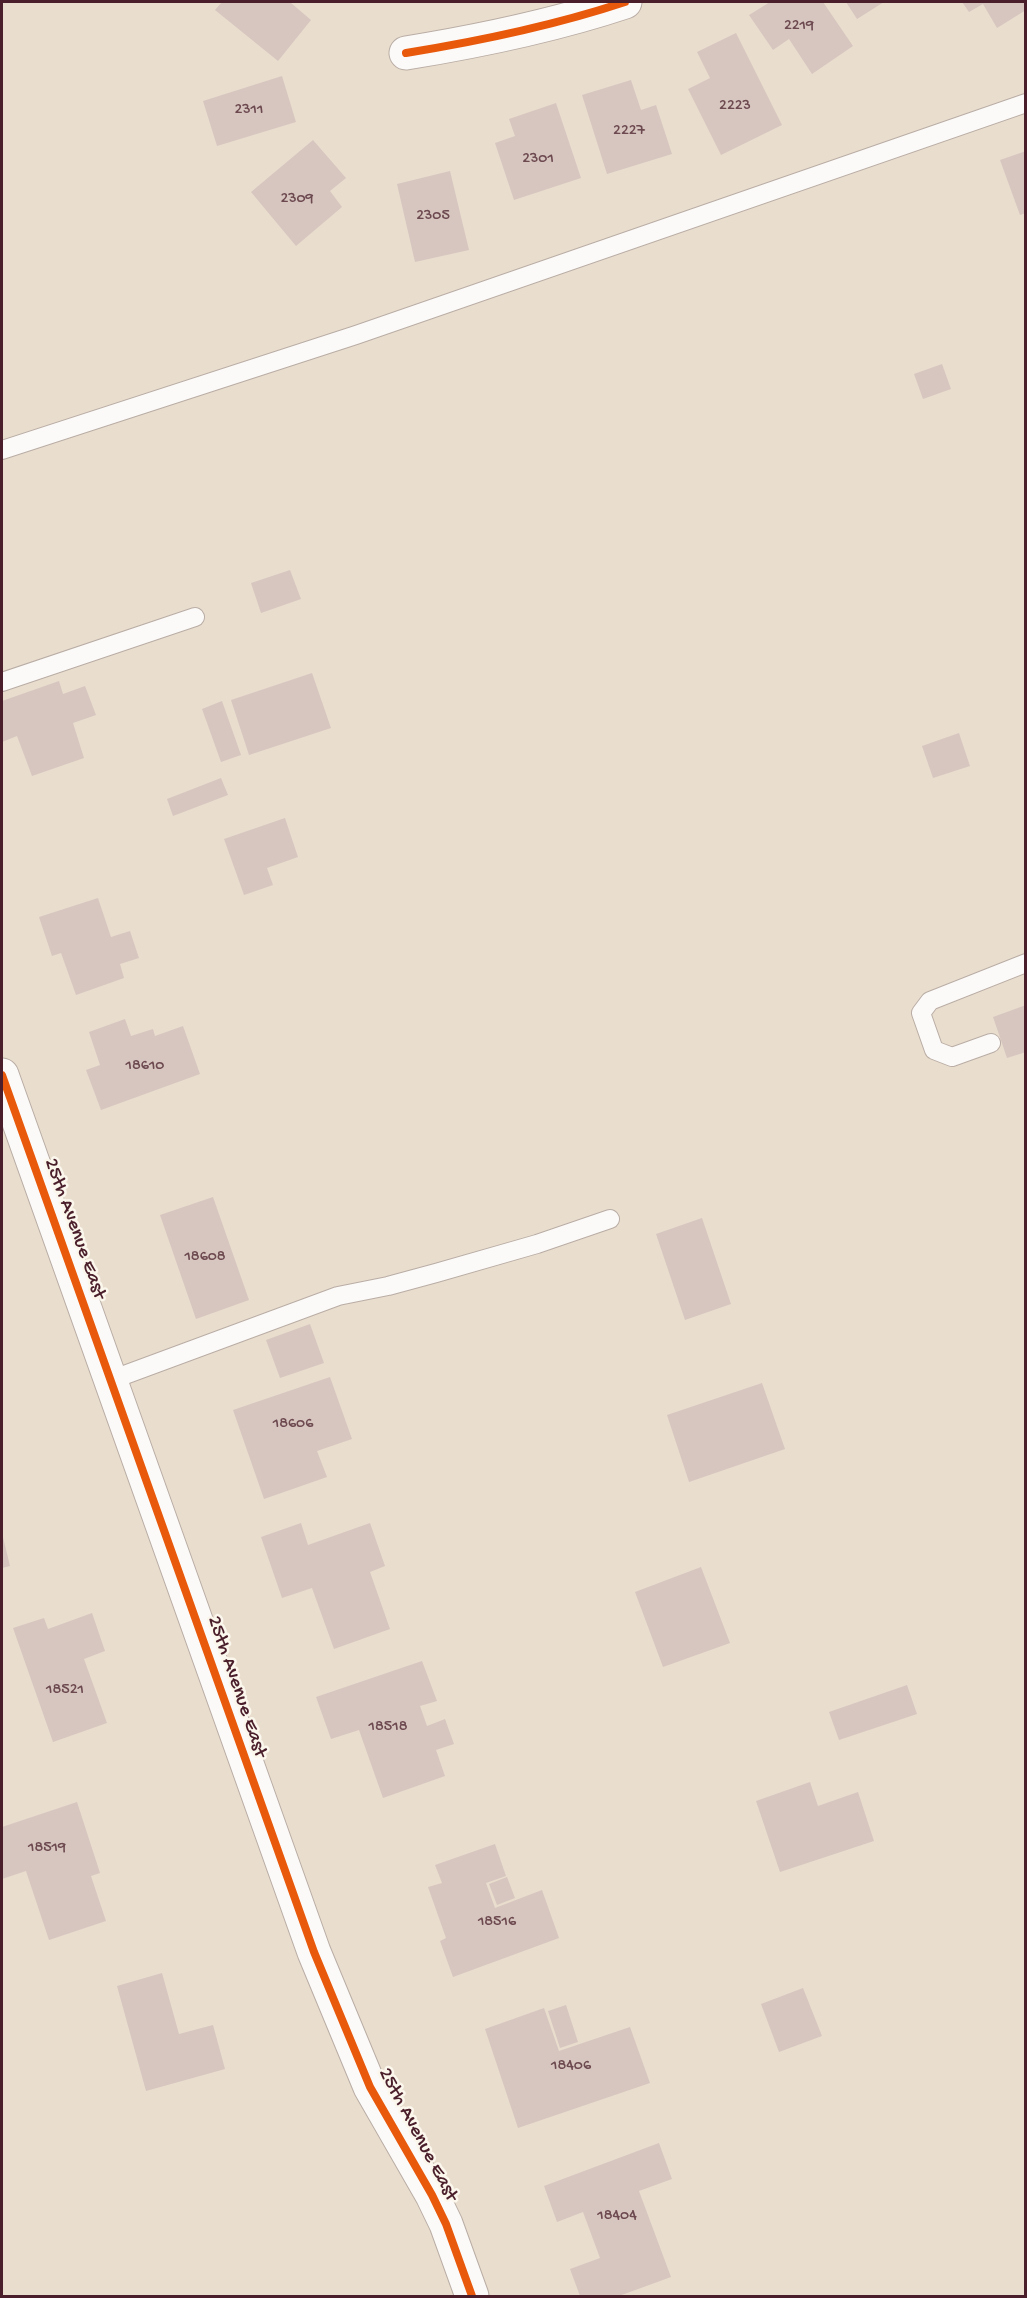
<!DOCTYPE html>
<html>
<head>
<meta charset="utf-8">
<style>
  body { margin:0 }
  #map { position:relative; width:1027px; height:2298px; overflow:hidden; background:#e9ddce; font-family:"Gochi Hand",sans-serif }
  canvas { display:block }
  .frame { position:absolute; inset:0; border:3px solid #4a1f2b; pointer-events:none }
</style>
</head>
<body>
<div id="map">
<canvas width="1027" height="2298"></canvas>
<div class="frame"></div>
</div>
<script>
const ctx = document.querySelector('canvas').getContext('2d');
ctx.lineJoin = 'round';
function paint(path, color) {
  ctx.fillStyle = color;
  ctx.fill(path, 'evenodd');
}
function strokePath(path, color, width, dash) {
  ctx.strokeStyle = color;
  ctx.lineWidth = width;
  ctx.lineCap = dash ? 'butt' : 'round';
  ctx.setLineDash(dash || []);
  ctx.stroke(path);
}
function write(font, color, halo, rows, align = 'center') {
  ctx.font = font + ' "Gochi Hand",sans-serif';
  ctx.lineWidth = 5;
  ctx.setLineDash([]);
  ctx.textBaseline = 'middle';
  ctx.strokeStyle = halo;
  ctx.fillStyle = color;
  for (const [text, x, y, turn = 0] of rows) {
    ctx.save();
    ctx.translate(x, y);
    ctx.rotate((+turn || 0) * Math.PI / 180);
    ctx.textAlign = isNaN(turn) ? turn : align;
    if (halo) ctx.strokeText(text, 0, 0);
    ctx.fillText(text, 0, 0);
    ctx.restore();
  }
}
paint(new Path2D(`
  M222 2H293L291 3 311 20 278 61 215 10Z
  M770 2H823L853 46 812 74 789 39 773 50 749 15Z
  M846 2H884L857 19Z
  M962 2H1026V10L997 28 983 4 969 12Z
  M736 33 782 125 721 155 688 89 710 78 697 52Z
  M282 76 296 122 217 146 203 101Z
  M631 80 641 110 656 105 672 154 607 174 582 95Z
  M556 103 581 178 514 200 495 143 515 136 509 119Z
  M313 140 346 178 330 191 342 207 296 246 251 192Z
  M1026 151V213L1020 215 1000 160Z
  M450 171 469 250 415 262 397 184Z
  M942 364 951 389 923 399 914 374Z
  M290 570 301 599 261 613 251 583Z
  M312 673 331 728 249 755 231 700Z
  M59 681 63 694 85 686 96 715 73 723 84 758 32 776 17 736 2 742V701Z
  M222 701 241 755 221 762 202 709Z
  M959 733 970 766 933 778 922 746Z
  M221 778 228 795 173 816 167 799Z
  M285 818 298 857 267 868 273 885 244 895 224 839Z
  M98 898 111 937 130 931 139 958 120 964 124 978 76 995 61 953 52 956 39 917Z
  M1026 1005V1052L1007 1058 993 1017Z
  M125 1019 131 1036 153 1029 155 1036 183 1026 200 1074 101 1110 86 1070 100 1065 89 1032Z
  M213 1197 249 1300 196 1319 160 1215Z
  M702 1218 731 1304 685 1320 656 1234Z
  M310 1324 324 1363 280 1378 266 1340Z
  M330 1377 352 1439 317 1451 327 1477 264 1499 233 1410Z
  M762 1383 785 1449 689 1482 667 1415Z
  M301 1523 308 1545 370 1523 385 1566 370 1572 390 1629 334 1649 312 1588 282 1598 261 1537Z
  M2 1533 10 1566 2 1568Z
  M701 1567 730 1643 663 1667 635 1592Z
  M92 1613 105 1651 84 1659 107 1723 53 1742 13 1628 44 1618 48 1629Z
  M422 1661 437 1701 420 1706 427 1726 445 1719 454 1744 436 1750 445 1776 383 1798 359 1730 331 1739 316 1697Z
  M907 1685 917 1714 839 1740 829 1712Z
  M810 1782 818 1806 858 1792 874 1841 780 1872 756 1801Z
  M77 1802 100 1873 91 1876 106 1921 49 1940 26 1871 2 1879V1827Z
  M495 1844 506 1876 486 1883 495 1908 542 1890 559 1938 453 1977 440 1941 446 1938 428 1887 442 1883 435 1865Z
  M507 1877 515 1898 497 1905 489 1884Z
  M162 1973 179 2034 213 2025 225 2069 146 2091 117 1986Z
  M803 1988 822 2036 779 2052 761 2004Z
  M566 2005 578 2042 560 2048 548 2011Z
  M544 2008 559 2051 630 2027 650 2083 518 2128 485 2029Z
  M659 2143 672 2179 639 2191 671 2277 619 2296H580L570 2269 600 2258 583 2212 557 2222 544 2186Z`), '#d7c6bf');
const service = new Path2D(`
  M2 450 356 335 1026 103
  M2 682 195 617
  M991 1043 952 1057 934 1050 921 1013 930 1001 1026 963
  M111 1380 338 1296 388 1286 436 1273 537 1244 610 1219`);
const minor = new Path2D(`
  M406 53C480 41 553 26 625 2
  M2 1075 314 1952 370 2087 432 2195 446 2224 472 2296`);
strokePath(service, '#b9ada5', 20);
strokePath(minor, '#b9ada5', 35);
strokePath(service, '#fcfaf8', 18);
strokePath(minor, '#fcfaf8', 33);
strokePath(new Path2D(`
  M406 53C480 41 553 26 625 2
  M2 1075 314 1952 370 2087 432 2195 446 2224 472 2296`), '#e8590c', 8);
write('16px', '#6d4950', null, [
  ["2219",799,27],
  ["2223",735,107],
  ["2311",249,111],
  ["2227",629,132],
  ["2301",538,160],
  ["2309",297,200],
  ["2305",433,217],
  ["18610",145,1067],
  ["18608",205,1258],
  ["18606",293,1425],
  ["18521",65,1691],
  ["18518",388,1728],
  ["18519",47,1849],
  ["18516",497,1923],
  ["18406",571,2067],
  ["18404",617,2217]
]);
write('20px', '#4a1f2b', '#fbf7ec', [
  ["25th Avenue East",74,1229,70],
  ["25th Avenue East",236,1687,71],
  ["25th Avenue East",417,2135,62]
]);
</script>
</body>
</html>
